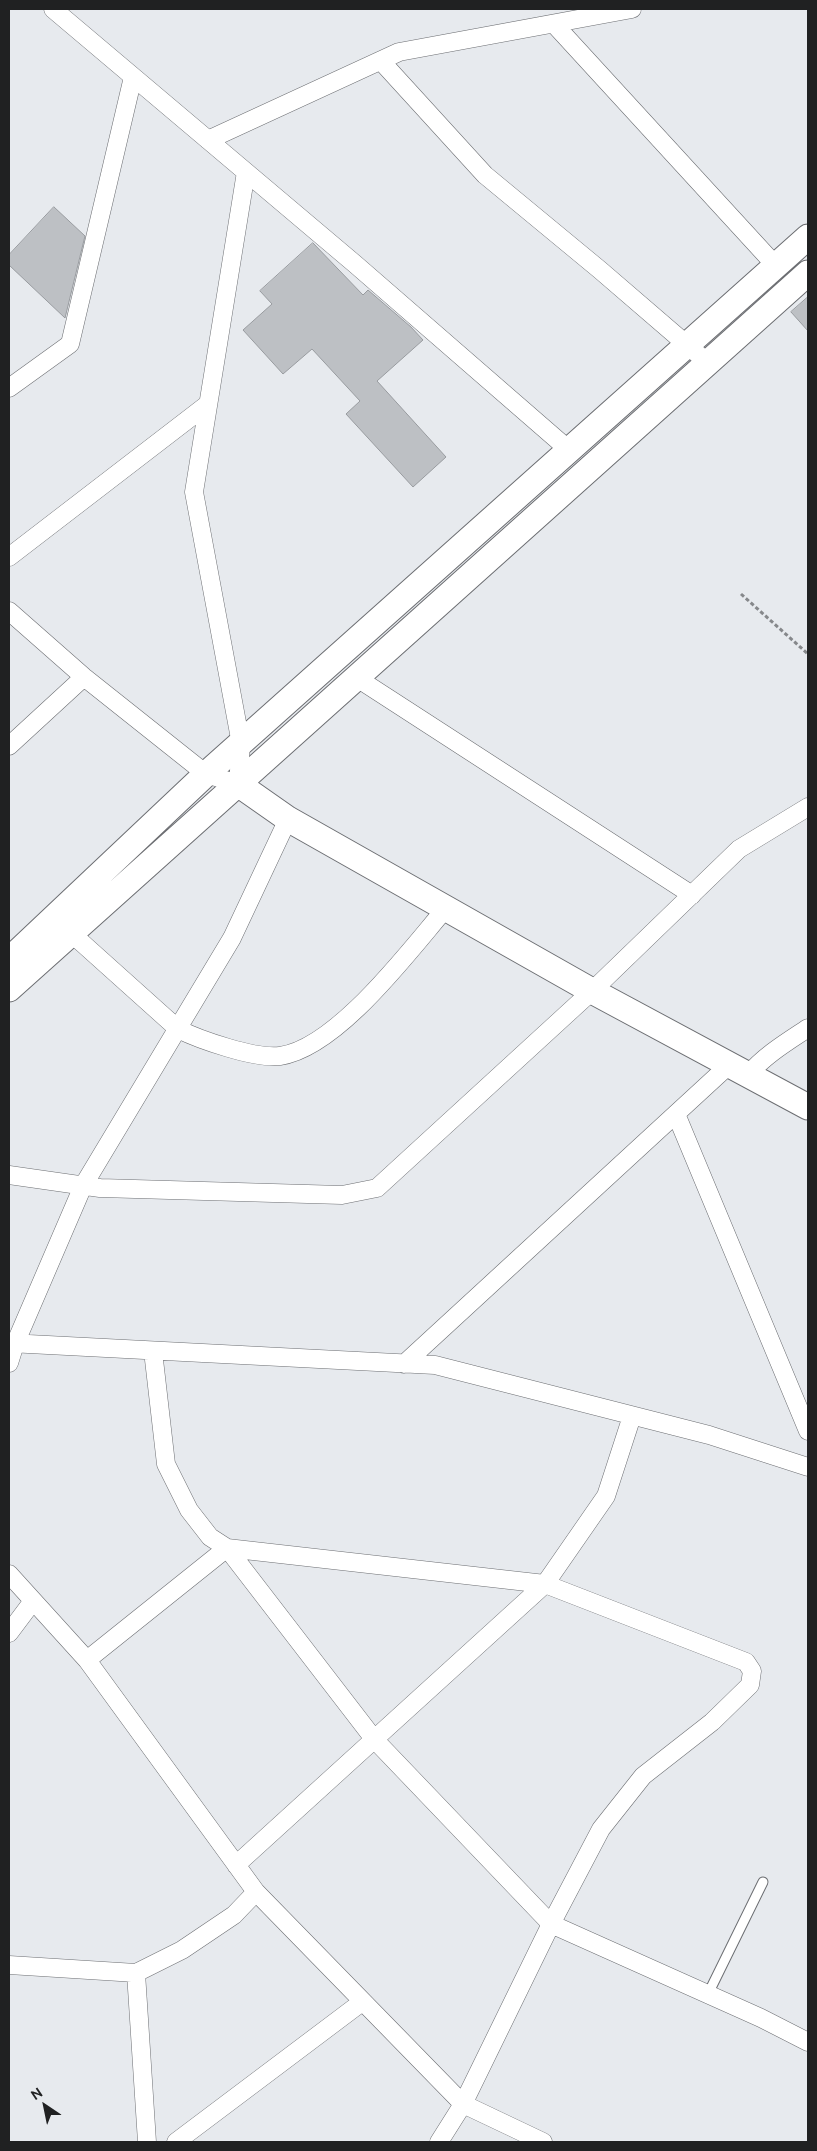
<!DOCTYPE html>
<html>
<head>
<meta charset="utf-8">
<style>
  body { margin:0 }
  #map { position:relative; width:817px; height:2151px; overflow:hidden; background:#e7eaee; font-family:Ubuntu,sans-serif }
  canvas { display:block }
  .frame { position:absolute; inset:0; border:10px solid #202122; pointer-events:none }
  .north { position:absolute; left:20px; top:2081px; width:50px; height:50px; -webkit-text-stroke:4px #e7eaee; paint-order:stroke; rotate:326deg; font-size:14px; font-weight:700; line-height:20px; text-align:center; color:#202122 }
  .north::after { content:''; display:block; margin:auto; width:18px; height:22px; background:#202122; clip-path:polygon(50% 0,100% 100%,50% 72%,0 100%) }
</style>
</head>
<body>
<div id="map">
<canvas width="817" height="2151"></canvas>
<div class="frame"></div>
<div class="north">N</div>
</div>
<script>
const ctx = document.querySelector('canvas').getContext('2d');
ctx.lineJoin = 'round';
function paint(path, color) {
  ctx.fillStyle = color;
  ctx.fill(path, 'evenodd');
}
function strokePath(path, color, width, dash) {
  ctx.strokeStyle = color;
  ctx.lineWidth = width;
  ctx.lineCap = dash ? 'butt' : 'round';
  ctx.setLineDash(dash || []);
  ctx.stroke(path);
}
const building = new Path2D(`
  M54 207 85 236 65 318 9 265V255Z
  M313 243 363 295 368 290 411 327 423 340 377 381 446 457 413 487 346 414 360 401 312 349 283 374 243 330 272 304 260 291Z
  M808 297V331L791 312Z`);
paint(building, '#bdc0c4');
strokePath(building, '#989b9f', 1);
const lane = new Path2D(`
  M708 1994 763 1882`);
const street = new Path2D(`
  M53 9 355 264 569 450
  M554 24 776 266
  M381 61 485 175 600 270 708 363
  M208 140 399 52 632 9
  M9 388 70 344 133 77
  M9 557 208 404
  M9 611 84 677 206 774 238 784 241 744 194 492 246 172
  M357 678 692 895
  M9 746 84 677
  M71 933 178 1029C200 1040 255 1059 280 1056 337 1048 409 951 446 908
  M748 1075C765 1055 787 1042 808 1028
  M676 1114 808 1431
  M9 1175 100 1188 342 1195 377 1188 592 991 739 849 808 807
  M9 1343 435 1365 709 1435 808 1467
  M153 1351 166 1464 189 1510 210 1537 227 1548 545 1584 746 1662 752 1671 750 1685 712 1722 643 1776 601 1829 551 1924 463 2104 439 2142
  M9 1363 15 1344 83 1186 232 938 288 819
  M404 1364 729 1065
  M9 1574 87 1660 256 1892 463 2104 543 2142
  M9 1633 33 1601
  M87 1660 227 1548 374 1739 551 1924 761 2018 808 2042
  M236 1865 545 1584 606 1496 632 1416
  M9 1965 136 1973 182 1950 234 1915 256 1892
  M136 1973 147 2142
  M176 2142 362 2002`);
const secondary = new Path2D(`
  M238 784 288 819 592 991 808 1107
  M9 960 206 774 808 237
  M9 989 808 273`);
strokePath(lane, '#6c6e72', 11);
strokePath(street, '#6c6e72', 19);
strokePath(secondary, '#6c6e72', 27);
strokePath(new Path2D(`
  M741 594 808 654`), '#86888b', 3, [4, 2.5]);
strokePath(lane, '#fff', 9);
strokePath(street, '#fff', 18);
strokePath(secondary, '#fff', 25);
</script>
</body>
</html>
